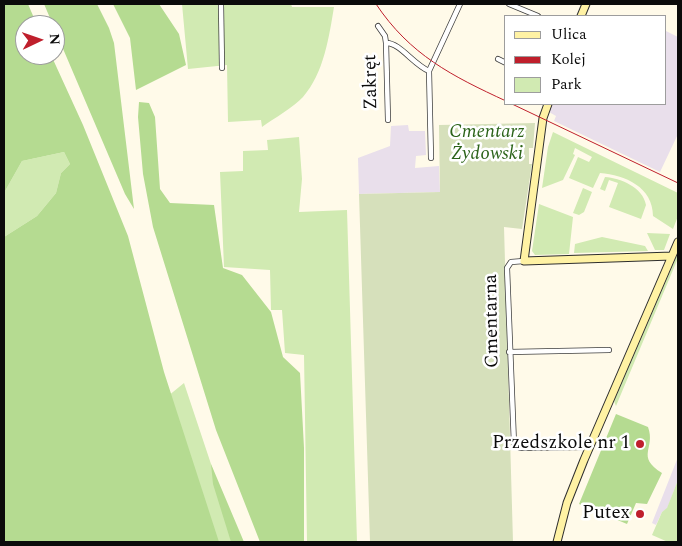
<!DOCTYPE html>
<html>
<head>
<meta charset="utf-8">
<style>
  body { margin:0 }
  #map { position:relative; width:682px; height:546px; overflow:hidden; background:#fffae9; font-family:Spectral,serif }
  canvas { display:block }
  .frame { position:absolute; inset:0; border:5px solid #0b0b0b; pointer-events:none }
  .legend { position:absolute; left:504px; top:15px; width:162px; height:90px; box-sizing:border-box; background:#fff; border:1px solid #9d9d9d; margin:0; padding:6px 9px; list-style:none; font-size:15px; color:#0b0b0b }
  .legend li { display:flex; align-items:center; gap:10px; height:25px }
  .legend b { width:25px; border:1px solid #9d9d9d }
  .north { position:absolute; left:15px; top:15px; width:50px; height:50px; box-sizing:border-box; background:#fff; border:1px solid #9d9d9d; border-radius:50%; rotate:87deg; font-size:14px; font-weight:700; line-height:20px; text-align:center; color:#0b0b0b }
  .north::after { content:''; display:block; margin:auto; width:18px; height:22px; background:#bf1f2c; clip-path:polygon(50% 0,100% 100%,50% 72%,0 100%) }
</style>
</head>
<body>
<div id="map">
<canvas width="682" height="546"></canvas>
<div class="frame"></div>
<ul class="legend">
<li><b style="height:6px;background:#fff2a4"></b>Ulica</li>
<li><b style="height:6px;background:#bf1f2c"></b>Kolej</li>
<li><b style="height:14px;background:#d1eab2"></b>Park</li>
</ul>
<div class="north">N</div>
</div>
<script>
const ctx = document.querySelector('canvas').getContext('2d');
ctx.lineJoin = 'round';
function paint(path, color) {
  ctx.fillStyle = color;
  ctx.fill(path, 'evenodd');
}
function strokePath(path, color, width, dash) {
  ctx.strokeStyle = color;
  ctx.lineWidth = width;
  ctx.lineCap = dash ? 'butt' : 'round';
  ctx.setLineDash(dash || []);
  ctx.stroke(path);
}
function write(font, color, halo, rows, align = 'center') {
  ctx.font = font + ' Spectral,serif';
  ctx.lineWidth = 5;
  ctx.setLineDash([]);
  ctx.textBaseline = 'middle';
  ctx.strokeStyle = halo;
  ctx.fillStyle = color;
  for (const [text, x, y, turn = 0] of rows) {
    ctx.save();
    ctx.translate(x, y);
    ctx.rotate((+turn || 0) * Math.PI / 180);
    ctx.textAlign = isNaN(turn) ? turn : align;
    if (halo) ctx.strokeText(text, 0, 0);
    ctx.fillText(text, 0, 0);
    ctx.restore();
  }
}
paint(new Path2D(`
  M666 31 678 37V134L660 172 554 121 556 116 549 112 552 104H666Z
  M408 125 409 131H425L426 155 416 156 415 168 439 166 440 192 359 194 358 158 390 146 391 126Z
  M678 457V480L667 509 662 512 656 525 652 523Z`), '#e9dfeb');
paint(new Path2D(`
  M182 4H291L292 7H334C329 37 324 73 303 97 294 107 273 119 262 127L261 120 228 122 227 65 188 69Z
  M553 132 678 193V216L673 229 653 216C653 187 625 175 600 173L593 188 569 178 578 157 589 162 592 157 575 148 573 154 575 155 563 180 542 188 548 147Z
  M299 137 302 179 299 212 347 210 357 542H307L304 355 285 353 282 310H271L270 270 224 267 220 172 243 171V151L268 150 267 140Z
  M64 152 70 164 61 173 56 193 37 216 4 237V193L22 161Z
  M605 177C620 178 643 187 646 205L641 219 609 207 618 183 609 180 605 191 600 189Z
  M583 188 592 192 584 212 579 215 573 213Z
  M539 204 573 217 569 254 535 255 532 251Z
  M647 233 670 234 664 250H655Z
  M602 237 645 246 648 251 574 253 575 244Z
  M678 253V258L616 406 614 401Z
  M184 383 237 542H119L130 427Z
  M678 480V542H668L652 535 662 512 667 508Z`), '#d1eab2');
paint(new Path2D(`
  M4 4H28L37 25H25V55H51L83 125 128 236 164 372 219 542H4V237L37 216 56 193 61 173 70 164 64 152 22 161 4 193Z
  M44 4H97L109 28 114 43 134 209 125 194 55 30V25H53Z
  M113 4H159L179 34 186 65 136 90 130 38Z
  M139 102 149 103 155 117 160 189 170 203 214 205 223 268 242 275 271 312 283 357 300 373 304 448V542H260L216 430 153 227 143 174 138 117Z
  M616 414 648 427C656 449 635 456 662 473L647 504 636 503 627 524 579 504Z
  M211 464 244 542H231L213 484Z`), '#b5db91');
paint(new Path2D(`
  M535 123 533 148H529V164H532L522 229 504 227 513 542H370L359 194 440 192 439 125Z`), '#d6e0bb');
const street = new Path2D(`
  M221 4 222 68
  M509 4 538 16
  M378 26 385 36 386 43
  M498 59 506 63
  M388 120 386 43C399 42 414 65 429 71
  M431 158 429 71 460 4
  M524 261 511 262 507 268 514 444 520 448 589 447
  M509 352 609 350`);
const secondary = new Path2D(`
  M581 16 586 4
  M548 104 543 118 524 261 672 256
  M557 542 567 503 584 460 678 242`);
strokePath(street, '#3e3e3e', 6);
strokePath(secondary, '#2d2d2d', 9);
strokePath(street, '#fff', 4.5);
strokePath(secondary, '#fff2a4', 7);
strokePath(new Path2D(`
  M376 4C410 55 452 76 506 101
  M512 104 678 183`), '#bf1f2c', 1);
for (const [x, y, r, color] of [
  [640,444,5,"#bf1f2c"],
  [640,514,5,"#bf1f2c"]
]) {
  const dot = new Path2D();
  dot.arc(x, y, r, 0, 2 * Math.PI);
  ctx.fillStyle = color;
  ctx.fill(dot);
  strokePath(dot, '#fff', 2);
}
write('19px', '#0b0b0b', '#fff', [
  ["Zakręt",372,82,-91],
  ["Cmentarna",493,321,-91]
]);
write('italic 19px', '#2c641a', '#fff', [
  ["Cmentarz",487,133],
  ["Żydowski",487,155]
]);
write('19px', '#0b0b0b', '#fff', [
  ["Przedszkole nr 1",630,444],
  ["Putex",630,514]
], 'right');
</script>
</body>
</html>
